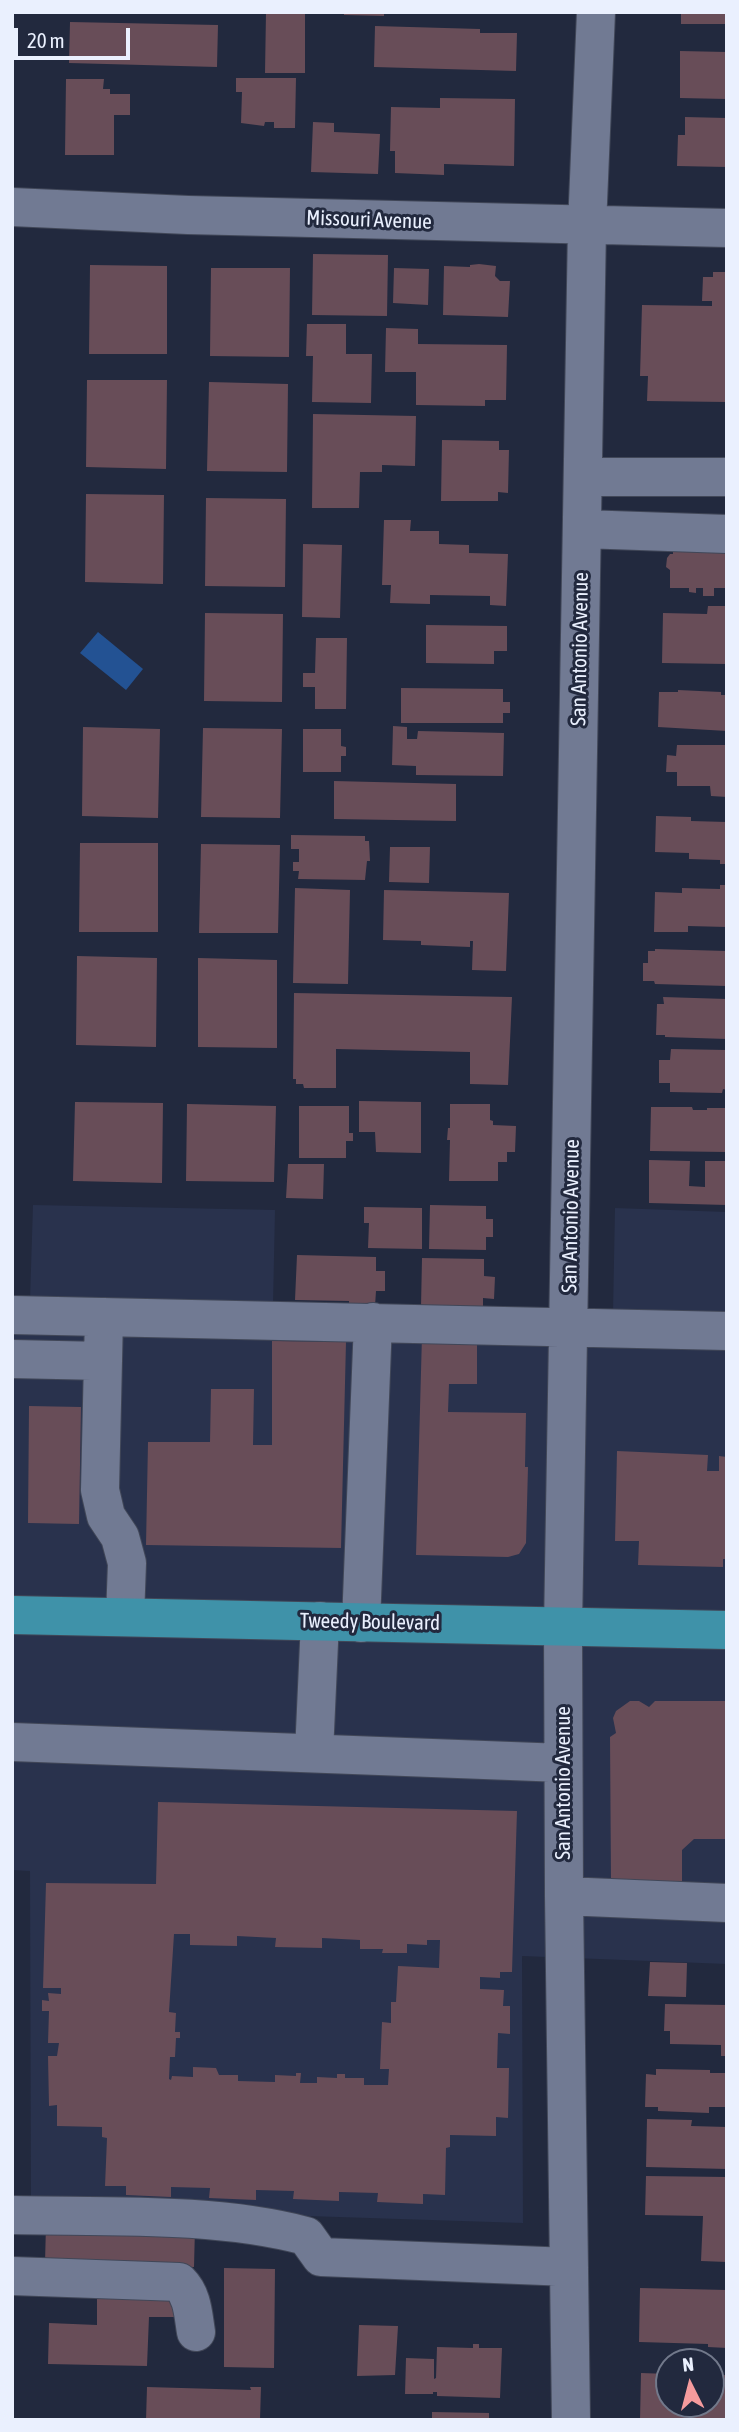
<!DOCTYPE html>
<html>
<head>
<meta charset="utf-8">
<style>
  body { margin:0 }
  #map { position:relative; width:739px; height:2432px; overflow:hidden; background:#22293e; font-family:"Asap Condensed",sans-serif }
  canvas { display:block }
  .frame { position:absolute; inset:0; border:14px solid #eaf0fe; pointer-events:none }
  .north { position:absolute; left:655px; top:2348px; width:70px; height:70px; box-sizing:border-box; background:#22293e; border:2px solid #72798b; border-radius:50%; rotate:354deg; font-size:19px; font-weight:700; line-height:28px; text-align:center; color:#eaf0fe }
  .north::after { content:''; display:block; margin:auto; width:24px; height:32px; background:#f59b9d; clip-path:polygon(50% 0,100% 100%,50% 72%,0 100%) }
  .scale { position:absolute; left:14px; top:28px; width:116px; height:32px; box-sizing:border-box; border:4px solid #eaf0fe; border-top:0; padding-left:9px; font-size:21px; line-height:24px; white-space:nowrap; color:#eaf0fe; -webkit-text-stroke:5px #22293e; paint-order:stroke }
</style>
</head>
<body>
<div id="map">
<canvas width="739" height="2432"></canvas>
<div class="frame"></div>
<div class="north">N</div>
<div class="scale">20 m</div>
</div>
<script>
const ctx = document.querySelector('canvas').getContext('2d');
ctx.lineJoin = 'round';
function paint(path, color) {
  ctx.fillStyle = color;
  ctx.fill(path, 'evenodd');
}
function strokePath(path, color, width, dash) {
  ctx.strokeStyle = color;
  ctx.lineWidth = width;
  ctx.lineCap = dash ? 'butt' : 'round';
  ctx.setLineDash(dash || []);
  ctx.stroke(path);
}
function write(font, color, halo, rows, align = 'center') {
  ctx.font = font + ' "Asap Condensed",sans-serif';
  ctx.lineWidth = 6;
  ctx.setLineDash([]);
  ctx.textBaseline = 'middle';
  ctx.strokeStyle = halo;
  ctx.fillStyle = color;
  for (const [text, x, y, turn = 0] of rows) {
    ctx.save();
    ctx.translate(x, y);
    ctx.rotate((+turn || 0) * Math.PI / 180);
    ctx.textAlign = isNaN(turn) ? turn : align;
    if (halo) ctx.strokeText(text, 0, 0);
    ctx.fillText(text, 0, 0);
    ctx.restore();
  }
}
paint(new Path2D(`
  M33 1205 275 1210 273 1305 613 1313 615 1208 727 1212V1964L522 1956 523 2223 31 2207 30 1871 12 1870V1300H30Z`), '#29324d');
paint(new Path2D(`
  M98 632 143 669 126 690 80 653Z`), '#235293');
paint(new Path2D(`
  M266 12H305V73H265Z
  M344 12H384V16L344 15Z
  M681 12H727V24H681Z
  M70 22 218 25 217 67 69 63Z
  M375 26 480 29V33H517L516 71 374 67Z
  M680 51 727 52V99L680 98Z
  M236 78H296L295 128H274V122H265L264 126 241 123 242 92H236Z
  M66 79H104L103 89H110V94H130V115H114V155H65Z
  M440 98 515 99 514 166 444 164V175L395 173V151H390L391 107 440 108Z
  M685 117 727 118V167L677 166 678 135H685Z
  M313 122 334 123V132L380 134 378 174 311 172Z
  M313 254 388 255 387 316 312 315Z
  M479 264 496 266 495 276 500 281H510L508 317 443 315 444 266 470 267V265Z
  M90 265 167 266V354H89Z
  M211 268H290L289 357 210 356Z
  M394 268 429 269 428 305 393 303Z
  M713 272H727V402L647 401 648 376H640L642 305 712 306V301H702L703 277H713Z
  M307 324H346V354H372L371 403 312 402 313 356H306Z
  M386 328 418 329V344L507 345 506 400H485V406L416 405V372H385Z
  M87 380H167L166 469 86 467Z
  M209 382 288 384 287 472 207 471Z
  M313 414 416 416 415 466 382 465V472H360L359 508H312Z
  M442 440 499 441V450H509L508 493 498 492V501H441Z
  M86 494 164 495 163 584 85 582Z
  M206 498 286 499 285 587 205 586Z
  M384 520H411L410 531H439V544L469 545V553L508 554 506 606 490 605V596L430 595V604L390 603 391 585H382Z
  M673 540 727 541V588H714V596H703V588H696V593L689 592V588H670V570L666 567 667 558 670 554H673Z
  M303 544 342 545 340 618 302 617Z
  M708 606H727V664L662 663 663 613 707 614Z
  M205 613 283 614 282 702 204 701Z
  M426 625 507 626V651H494V664L426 663Z
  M316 638H347L346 709H315V687H303V673H315Z
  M401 688 503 689V702H510V713H503V723H401Z
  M678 690 721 692V695H727V731L658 727 659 692H678Z
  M393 726 407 727V739H417L418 731 504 733 503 776 416 775V766L392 765Z
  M83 727 160 729 158 818 82 816Z
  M203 728 282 729 280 818 201 817Z
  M303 729H341V746L346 747V756H341V772H303Z
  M677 745H727V797L711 796 710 786H677V772H666L667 755 676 756Z
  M334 781 456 784V821L334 819Z
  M656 816 691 817V821L727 822V864H720V860L689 859V853L655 852Z
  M291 835 365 836V841H369L370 861H367L365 880 298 879 299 871H293V862H299V849H291Z
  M80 843H158V932H79Z
  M201 844 280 845 278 933H199Z
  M390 847H430L429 883 389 882Z
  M720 885H727V927L688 926V932H654L655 892 682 893V888L720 889Z
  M295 888 350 890 348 984 293 983Z
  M384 890 509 893 506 971 472 970 473 941H470V947L421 945V941L383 940Z
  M655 949 727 951V986L655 984 654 981H643V963H648V951H655Z
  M77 956 157 958 156 1047 76 1045Z
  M198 958 277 960V1048L198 1047Z
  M294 993 512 997 508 1085 470 1084V1052L336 1049V1088H304L303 1084H296V1079H293Z
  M663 997 727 999V1039L665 1037V1035H656L657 1004H664Z
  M671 1049 727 1050V1090L723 1089 722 1093 670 1092V1083H659V1060H670Z
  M359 1101 421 1102V1153L376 1152 375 1132H359Z
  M75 1102 163 1103 162 1183 73 1181Z
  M187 1104 276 1106 274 1182 186 1181Z
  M450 1104H490V1120L493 1121V1125L516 1126 515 1152H507V1162H498V1181H449L450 1140H447L448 1128H450Z
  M299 1106H349V1133H353V1141H346V1158H299Z
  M651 1107H692L693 1110H707V1108H727V1152L650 1151Z
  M649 1160 690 1161 689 1186 705 1187V1161H727V1205L649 1203Z
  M288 1164H324L323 1199 286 1198Z
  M430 1205 486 1206V1219H493V1237H486V1250L429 1249Z
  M364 1207 422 1208V1249L368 1248 369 1223H364Z
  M297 1255 376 1257V1271H385V1291H376L375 1306 349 1305V1301L295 1300Z
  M422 1258 484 1259V1276L495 1277 494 1299 483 1298V1308L421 1307Z
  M422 1335 477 1339V1384H449L448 1412 526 1413 525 1467H528L526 1543 519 1554 508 1557 416 1555Z
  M272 1341 346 1342 341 1548 146 1545 148 1442H210L211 1389H254L253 1445H272Z
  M29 1406 81 1407 79 1524 28 1523Z
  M617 1451 708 1455 707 1471H719V1456L727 1457V1559H723V1567L638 1565 639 1541H615Z
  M630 1701H639L649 1707 655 1701H727V1839H694L682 1850V1881L611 1882 610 1737 616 1733 613 1718 616 1711Z
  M158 1802 517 1811 512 1972H500V1978L480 1977V1989L504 1990 503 2006H510V2034L498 2033 497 2068H509L508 2118 496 2117V2136L450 2135V2147L446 2148 445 2195 423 2194V2204L377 2202 378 2193 339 2192V2201L293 2199 294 2191 256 2190V2200L209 2198 210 2188 171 2187V2197L126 2195V2186H105L107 2138 102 2137V2127L57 2126V2105L49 2106 48 2056H57L59 2043H48L49 2011H42V2000L49 2001 48 1993 61 1994V1988H43L46 1883 156 1884ZM174 1934H190V1945L237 1946V1936L276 1938 275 1947 322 1948V1938L360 1940V1949H383L382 1953H407V1944L427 1945V1940H440L439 1968 398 1966 396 2002H391V2023L382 2022 380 2069H389L388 2085H364V2078H345V2074H337V2078L317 2077V2083H300L301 2073H296V2076L275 2075V2082L238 2081V2075H219L216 2068 193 2067V2077L172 2076 171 2080 169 2079 170 2057H175L176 2038H180V2032H175L176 2013 169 2012Z
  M650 1962 687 1963 686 1997 648 1996Z
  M665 2004 727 2005V2056H721V2045L670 2044V2031H664Z
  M656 2069 710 2070V2073H727V2107H709V2113L658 2111V2107H645L646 2074 656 2075Z
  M647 2119 692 2120 691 2126 727 2127V2169L646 2167Z
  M646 2176 727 2177V2262L701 2261 703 2216 645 2215Z
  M46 2224 195 2228 194 2267 45 2263Z
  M224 2268 275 2269 274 2368 224 2367Z
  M640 2288 727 2290V2348L708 2347V2344L639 2342Z
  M97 2290 175 2292 174 2317H149L147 2366 48 2364 49 2323 97 2325Z
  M359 2325 398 2326 395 2375 357 2376Z
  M473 2344H479V2348H502L500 2398 437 2396V2392H433V2394H405L406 2358 434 2359V2379L436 2378 437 2347 473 2348Z
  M641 2373 669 2374V2404H711V2375H727V2420H640Z
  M147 2387 251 2390 250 2387H261L260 2420H146Z
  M432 2412 489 2413V2420H432Z`), '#684d58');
const minor = new Path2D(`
  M12 207 188 215 727 228
  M583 477H727
  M582 529 727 534
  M12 1315 727 1331
  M104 1317 100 1490 106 1516 120 1537 127 1563 125 1617
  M12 1359 103 1361
  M361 1623 373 1322
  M12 1742 563 1763
  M314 1753 320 1621
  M564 1896 727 1903
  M12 2215C106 2217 216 2212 306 2236L321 2257 569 2267
  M12 2276 179 2282C193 2296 193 2314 196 2332
  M571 2420 564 1896 563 1627 587 226 596 12`);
const major = new Path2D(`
  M12 1615 727 1630`);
strokePath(minor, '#414758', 40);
strokePath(major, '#414758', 40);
strokePath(minor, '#717a93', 38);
strokePath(major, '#3f92a9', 38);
write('21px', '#eaf0fe', '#22293e', [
  ["Missouri Avenue",369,220,2],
  ["San Antonio Avenue",580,649,-89],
  ["San Antonio Avenue",571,1216,-89],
  ["Tweedy Boulevard",370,1622,1],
  ["San Antonio Avenue",563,1783,-90]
]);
</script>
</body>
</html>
